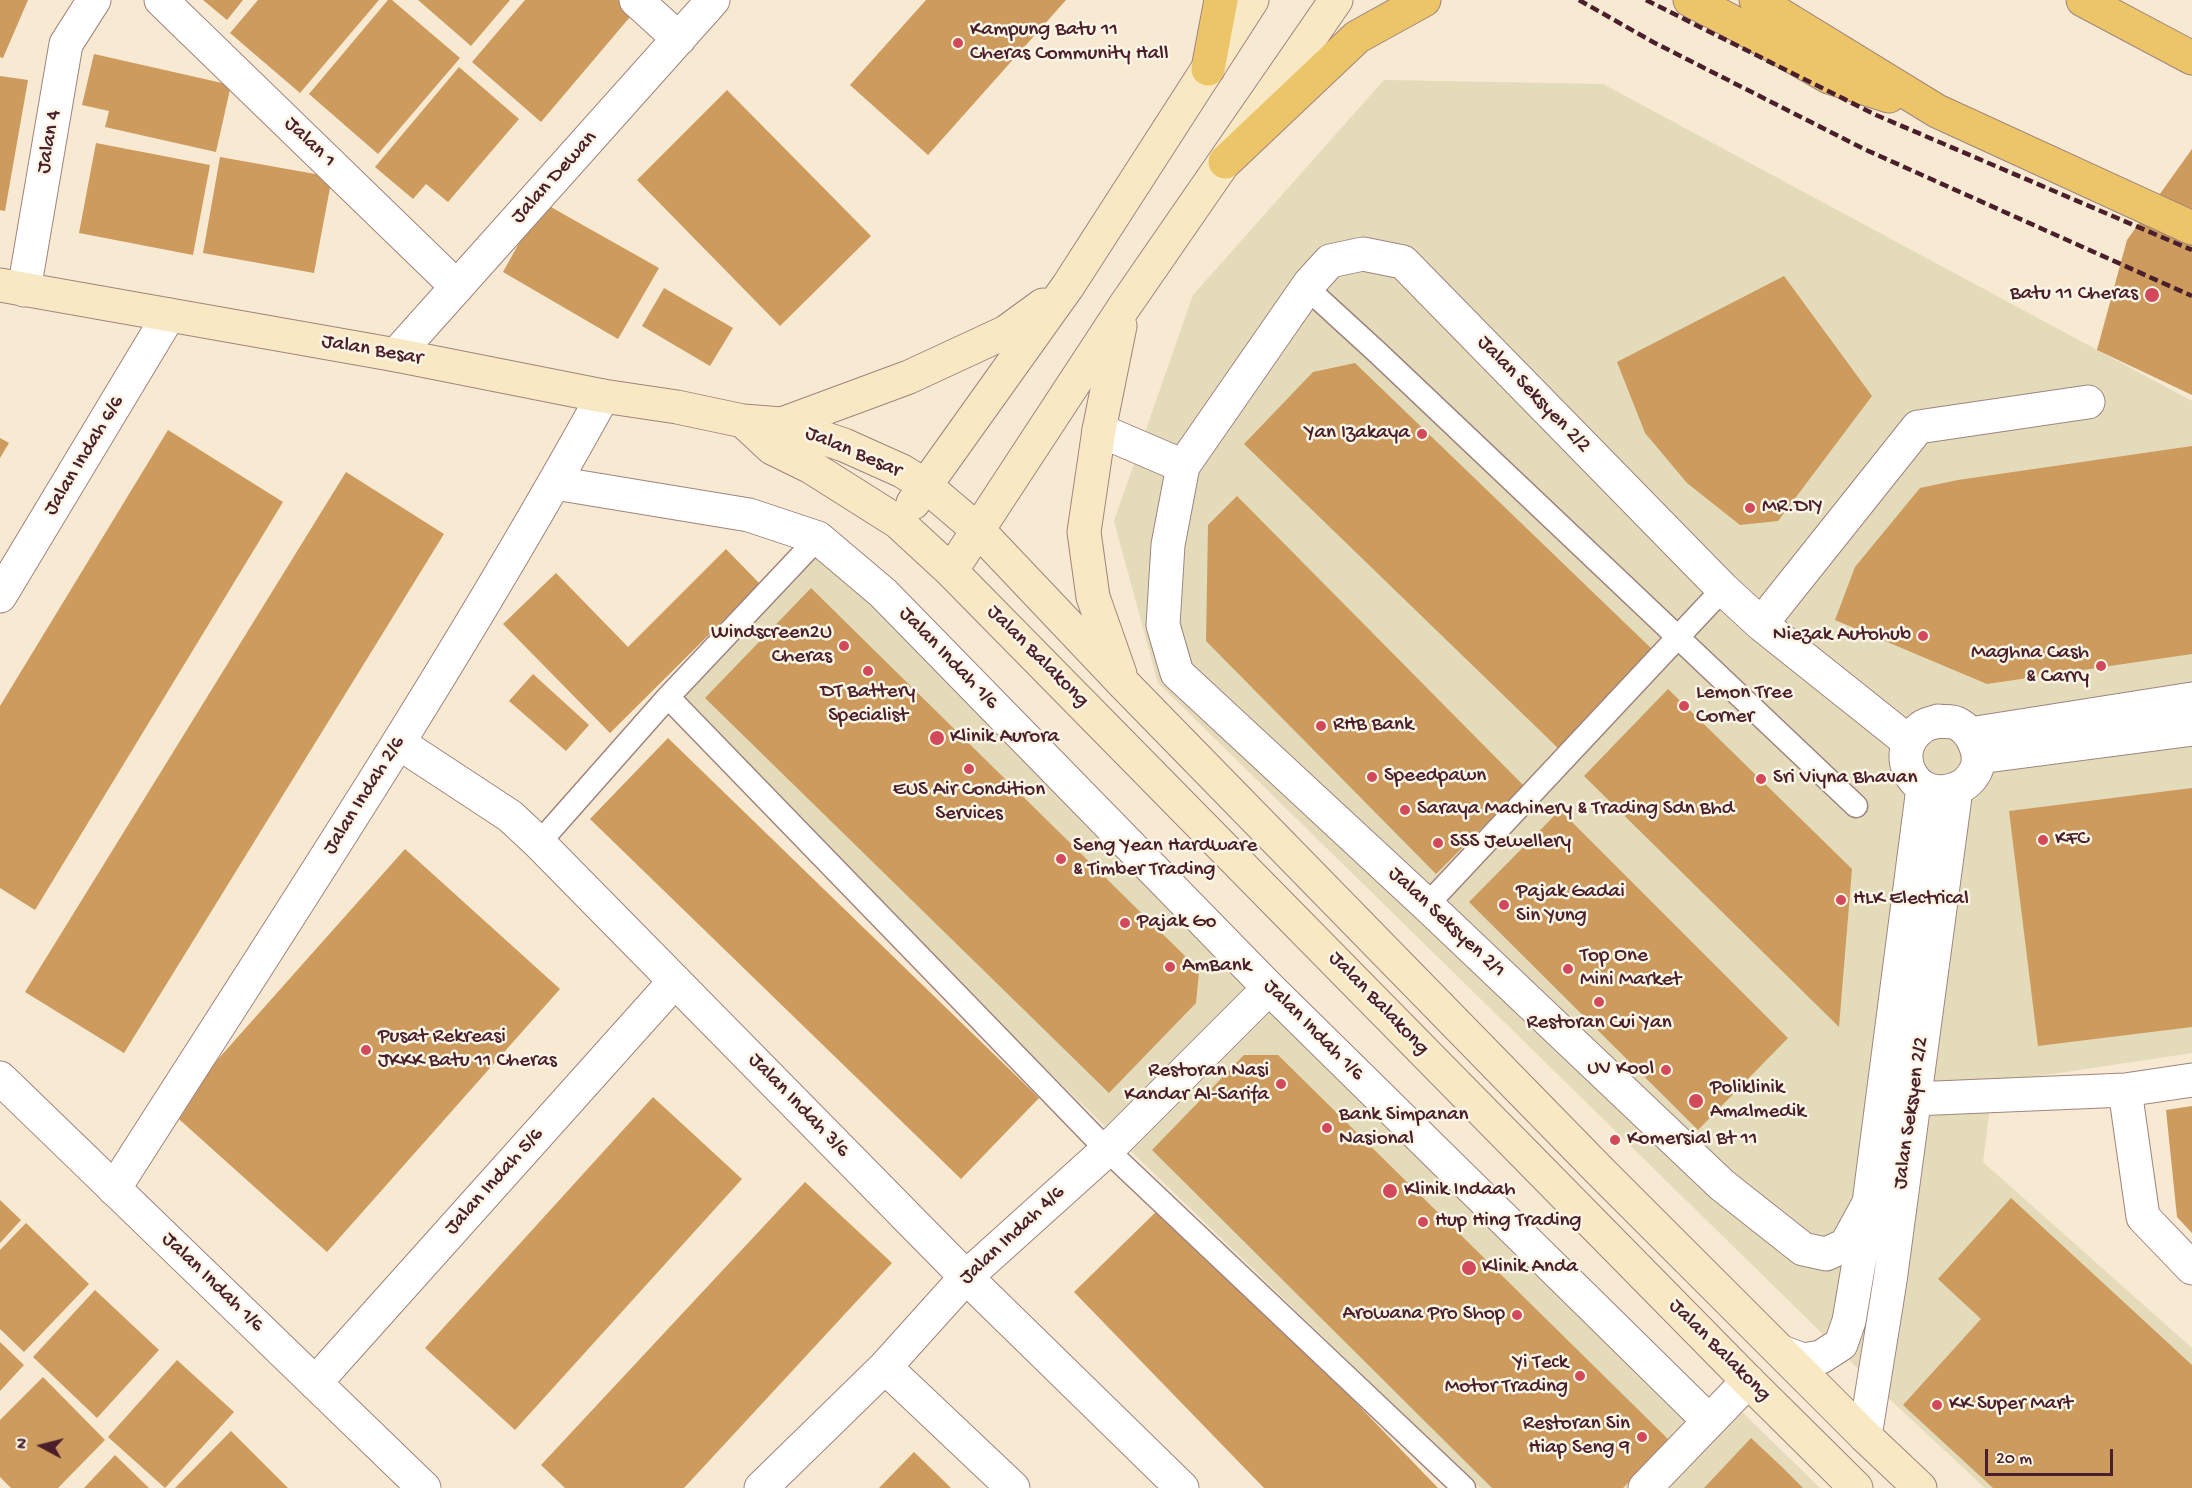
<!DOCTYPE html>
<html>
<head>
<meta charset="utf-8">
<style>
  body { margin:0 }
  #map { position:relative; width:2192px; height:1488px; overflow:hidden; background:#f7e9d2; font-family:"Gochi Hand",sans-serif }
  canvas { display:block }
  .north { position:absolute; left:12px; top:1416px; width:60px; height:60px; -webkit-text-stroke:4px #fcf5e5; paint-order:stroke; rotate:277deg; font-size:16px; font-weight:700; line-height:24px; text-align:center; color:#4a1f2b }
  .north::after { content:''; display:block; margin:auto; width:21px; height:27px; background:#4a1f2b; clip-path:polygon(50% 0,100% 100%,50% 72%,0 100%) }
  .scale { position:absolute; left:1985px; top:1449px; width:128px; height:27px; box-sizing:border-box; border:3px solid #4a1f2b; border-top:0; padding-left:8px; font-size:18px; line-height:21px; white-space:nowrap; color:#4a1f2b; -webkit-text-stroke:4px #fcf5e5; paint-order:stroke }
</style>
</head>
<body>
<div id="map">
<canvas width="2192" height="1488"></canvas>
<div class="north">N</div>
<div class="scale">20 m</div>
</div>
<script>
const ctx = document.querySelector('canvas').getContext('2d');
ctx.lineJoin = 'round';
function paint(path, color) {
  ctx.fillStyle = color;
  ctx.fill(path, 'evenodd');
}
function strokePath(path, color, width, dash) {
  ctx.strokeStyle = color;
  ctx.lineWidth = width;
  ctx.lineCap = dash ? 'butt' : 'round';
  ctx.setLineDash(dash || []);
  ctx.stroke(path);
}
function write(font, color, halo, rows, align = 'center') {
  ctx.font = font + ' "Gochi Hand",sans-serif';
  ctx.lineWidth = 5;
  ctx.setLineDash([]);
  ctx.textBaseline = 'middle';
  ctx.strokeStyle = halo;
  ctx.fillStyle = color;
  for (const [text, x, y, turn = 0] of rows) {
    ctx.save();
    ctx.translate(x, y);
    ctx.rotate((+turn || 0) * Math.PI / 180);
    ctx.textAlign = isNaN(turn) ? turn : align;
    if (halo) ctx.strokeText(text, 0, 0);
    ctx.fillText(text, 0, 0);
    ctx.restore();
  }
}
paint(new Path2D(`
  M1384 80 1603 84 2192 401V1053L1993 1083 1983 1162 2192 1348V1488H1985L1883 1393 1158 683 1114 521 1193 295Z
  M814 557 863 596 1710 1441 1741 1411 1820 1488H1480L996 1021 681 696Z`), '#e3dbba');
paint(new Path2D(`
  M0 0H28L3 58 0 57Z
  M203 0H243L227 20Z
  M258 0H379L300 93 230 33Z
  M388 0H392L460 58 378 154 309 94Z
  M418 0H510L471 46Z
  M525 0H622L635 11 541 122 472 62Z
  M926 0H1066L928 155 850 85Z
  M94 54 231 85 216 152 105 127 109 111 82 105Z
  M459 67 519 119 448 202 426 184 413 199 375 167Z
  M0 76 28 80 5 211 0 210Z
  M727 90 871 236 780 326 637 180Z
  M96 143 210 165 193 255 79 233Z
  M2192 149V395L2097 350 2127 240Z
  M220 157 332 177 314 273 203 253Z
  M542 202 659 268 618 339 503 272Z
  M1784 276 1872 396 1778 521 1740 525 1687 483 1645 433 1617 362Z
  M664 288 733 328 710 366 642 326Z
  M1355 363 1655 652 1561 751 1244 444 1313 372Z
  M168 430 283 502 35 910 0 888V706Z
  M0 438 9 443 0 458Z
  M2192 446V654L1987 684 1835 620 1855 567 1920 488 1958 480Z
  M346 472 444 534 124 1053 25 992Z
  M1237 496 1524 786 1436 874 1206 641 1208 525Z
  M726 549 760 584 610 733 503 624 556 573 628 647Z
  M811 588 1183 954 1199 972 1196 1003 1109 1093 705 698Z
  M533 674 589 725 566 751 509 701Z
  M1668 689 1852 869 1839 1027 1584 776Z
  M668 738 1039 1098 961 1179 590 819Z
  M2192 788V1027L2038 1046 2009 811Z
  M1560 810 1788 1038 1698 1130 1469 902Z
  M405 849 560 989 327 1252 171 1112Z
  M1244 1055H1278L1670 1441 1623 1488H1492L1152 1150Z
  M653 1097 742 1179 515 1430 425 1348Z
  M2192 1106V1233L2177 1217 2166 1110Z
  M805 1182 892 1263 684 1488H565L541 1465Z
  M2011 1198 2192 1365V1488H1993L1903 1405 1981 1319 1938 1279Z
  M0 1200 21 1220 0 1243Z
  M1164 1204 1311 1356 1438 1488H1264L1074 1292Z
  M26 1223 89 1284 24 1352 0 1329V1250Z
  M95 1290 159 1350 97 1418 33 1357Z
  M0 1342 24 1365 0 1391Z
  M177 1360 234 1412 165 1488 108 1437Z
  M43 1377 105 1440 58 1488H11L0 1477V1420Z
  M231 1431 288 1488H175Z
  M1751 1438 1782 1467 1803 1488H1704Z
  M914 1452 945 1482 951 1488H879Z
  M115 1455 149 1488H84Z`), '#cd9b5d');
const lane = new Path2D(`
  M1307 288 1378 353 1856 806
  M668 697 1107 1150 1464 1488
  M539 843 668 697 818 538
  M1427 905 1723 589`);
const street = new Path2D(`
  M161 0 457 287
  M636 0 679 39
  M24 290 66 44 94 0
  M396 355 713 0
  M1099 430 1183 466
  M555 483 749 515 818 538 883 593 1269 988 1709 1421
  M0 596 169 315
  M1761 624 1918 427 2088 402
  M1938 721C1943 722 1951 721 1956 723 1972 730 1983 754 1976 770 1970 782 1962 788 1948 791 1911 799 1890 750 1921 728 1925 724 1933 723 1938 721Z
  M1970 734 2192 699
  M399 743 510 816 539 843 966 1277 1182 1488
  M1979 757 2192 729
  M0 1078 424 1488
  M2125 1090 2143 1217 2192 1268
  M1913 1099 2125 1090 2192 1080
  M114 1189C281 927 453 668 603 396
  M1869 1203 1846 1245 1826 1254 1803 1249 1722 1185 1427 905 1177 673 1163 625 1168 545 1183 466 1310 283 1330 261 1363 254 1403 262 1723 589 1761 624 1909 742
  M1782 1352 1803 1360 1821 1357 1841 1344 1849 1321 1869 1203 1923 788
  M885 1367 1013 1488
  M315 1383 675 981
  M1865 1436 1890 1281 1956 789
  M761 1488 885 1367 966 1277 1107 1150 1269 988
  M1645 1488 1748 1381`);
const secondary = new Path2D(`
  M0 285 396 355 603 396 677 407 743 421 782 424 844 445 902 471 926 486 979 531 1124 684 1598 1169 1865 1436 1920 1488
  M743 421 772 448 811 467 898 522 951 571 1748 1381 1856 1488
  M782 424 909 377 1006 332 1043 305
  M913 503 1068 286 1252 0
  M951 571 1124 307 1336 0
  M1120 674 1093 597 1084 532 1099 430 1120 326`);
const highway = new Path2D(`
  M1690 0 1729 20 1829 77 1889 96
  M1756 0 1937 111 2192 228
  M2083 0 2192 58
  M1208 69 1221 0
  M1225 162 1357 37 1424 0`);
strokePath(lane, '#a0847e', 25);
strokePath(street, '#a0847e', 35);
strokePath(secondary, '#a0847e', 35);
strokePath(highway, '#a0847e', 35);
strokePath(lane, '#fff', 22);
strokePath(street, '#fff', 33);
strokePath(secondary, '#f8e8c3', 33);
strokePath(highway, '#edc569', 33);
strokePath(new Path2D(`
  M1579 0 1653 42 1864 149 2192 296
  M1646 0 1876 115 2192 250`), '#4a1f2b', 4.5, [9, 4.5]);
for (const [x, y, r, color] of [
  [958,43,6,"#d1495b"],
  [2152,295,8,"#d1495b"],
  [1422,434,6,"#d1495b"],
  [1750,508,6,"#d1495b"],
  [1923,636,6,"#d1495b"],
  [844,646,6,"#d1495b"],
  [2101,666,6,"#d1495b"],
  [868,671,6,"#d1495b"],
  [1684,706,6,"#d1495b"],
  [1321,726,6,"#d1495b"],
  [937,738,8,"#d1495b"],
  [969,769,6,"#d1495b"],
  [1372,777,6,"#d1495b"],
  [1761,779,6,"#d1495b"],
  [1405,810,6,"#d1495b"],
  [2043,840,6,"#d1495b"],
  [1438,843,6,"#d1495b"],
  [1061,859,6,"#d1495b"],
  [1841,900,6,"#d1495b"],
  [1504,905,6,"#d1495b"],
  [1125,923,6,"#d1495b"],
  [1170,967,6,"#d1495b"],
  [1568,969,6,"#d1495b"],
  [1599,1002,6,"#d1495b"],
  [366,1050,6,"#d1495b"],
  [1666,1070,6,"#d1495b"],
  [1281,1084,6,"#d1495b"],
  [1696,1101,8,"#d1495b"],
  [1327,1128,6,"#d1495b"],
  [1615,1140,6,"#d1495b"],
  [1390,1191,8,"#d1495b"],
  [1423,1222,6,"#d1495b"],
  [1469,1268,8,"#d1495b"],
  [1517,1315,6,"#d1495b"],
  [1580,1376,6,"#d1495b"],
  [1937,1405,6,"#d1495b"],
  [1642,1437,6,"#d1495b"]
]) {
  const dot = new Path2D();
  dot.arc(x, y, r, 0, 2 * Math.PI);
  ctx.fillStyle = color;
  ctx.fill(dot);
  strokePath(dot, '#fcf5e5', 2);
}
write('21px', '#4a1f2b', '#fcf5e5', [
  ["Kampung Batu 11",970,31],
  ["Cheras Community Hall",970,55],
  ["Batu 11 Cheras",2138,295,"right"],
  ["Yan Izakaya",1410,434,"right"],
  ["MR.DIY",1762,508],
  ["Windscreen2U",832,634,"right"],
  ["Cheras",832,658,"right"],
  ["Niezak Autohub",1911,636,"right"],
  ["Maghna Cash",2089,654,"right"],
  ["& Carry",2089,678,"right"],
  ["DT Battery",868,693,"center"],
  ["Specialist",868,717,"center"],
  ["Lemon Tree",1696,694],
  ["Corner",1696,718],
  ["RHB Bank",1333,726],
  ["Klinik Aurora",950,738],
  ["Speedpawn",1384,777],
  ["Sri Viyna Bhavan",1773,779],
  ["EUS Air Condition",969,791,"center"],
  ["Services",969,815,"center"],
  ["Saraya Machinery & Trading Sdn Bhd",1417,810],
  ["KFC",2055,840],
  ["SSS Jewellery",1450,843],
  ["Seng Yean Hardware",1073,847],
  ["& Timber Trading",1073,871],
  ["Pajak Gadai",1516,893],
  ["Sin Yung",1516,917],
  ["HLK Electrical",1853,900],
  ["Pajak Go",1137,923],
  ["Top One",1580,957],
  ["Mini Market",1580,981],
  ["AmBank",1182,967],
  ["Restoran Cui Yan",1599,1024,"center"],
  ["Pusat Rekreasi",378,1038],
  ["JKKK Batu 11 Cheras",378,1062],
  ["UV Kool",1654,1070,"right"],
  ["Restoran Nasi",1269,1072,"right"],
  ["Kandar Al-Sarifa",1269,1096,"right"],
  ["Poliklinik",1710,1089],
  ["Amalmedik",1710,1113],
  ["Bank Simpanan",1339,1116],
  ["Nasional",1339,1140],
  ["Komersial Bt 11",1627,1140],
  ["Klinik Indaah",1404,1191],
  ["Hup Hing Trading",1435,1222],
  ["Klinik Anda",1482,1268],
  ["Arowana Pro Shop",1505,1315,"right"],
  ["Yi Teck",1568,1364,"right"],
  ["Motor Trading",1568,1388,"right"],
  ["KK Super Mart",1949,1405],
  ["Restoran Sin",1630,1425,"right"],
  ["Hiap Seng 9",1630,1449,"right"]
], 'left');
write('21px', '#4a1f2b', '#fcf5e5', [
  ["Jalan 4",50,142,-80],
  ["Jalan 1",309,143,44],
  ["Jalan Dewan",555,178,-48],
  ["Jalan Besar",372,351,10],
  ["Jalan Seksyen 2/2",1533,395,46],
  ["Jalan Besar",853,453,23],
  ["Jalan Indah 6/6",85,456,-59],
  ["Jalan Balakong",1037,657,45],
  ["Jalan Indah 1/6",948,659,46],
  ["Jalan Indah 2/6",365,796,-58],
  ["Jalan Seksyen 2/1",1446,923,43],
  ["Jalan Balakong",1378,1004,46],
  ["Jalan Indah 1/6",1313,1031,45],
  ["Jalan Indah 3/6",798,1106,46],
  ["Jalan Seksyen 2/2",1912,1113,-82],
  ["Jalan Indah 5/6",495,1182,-48],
  ["Jalan Indah 4/6",1013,1236,-43],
  ["Jalan Indah 1/6",212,1283,44],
  ["Jalan Balakong",1719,1351,45]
]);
</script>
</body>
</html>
